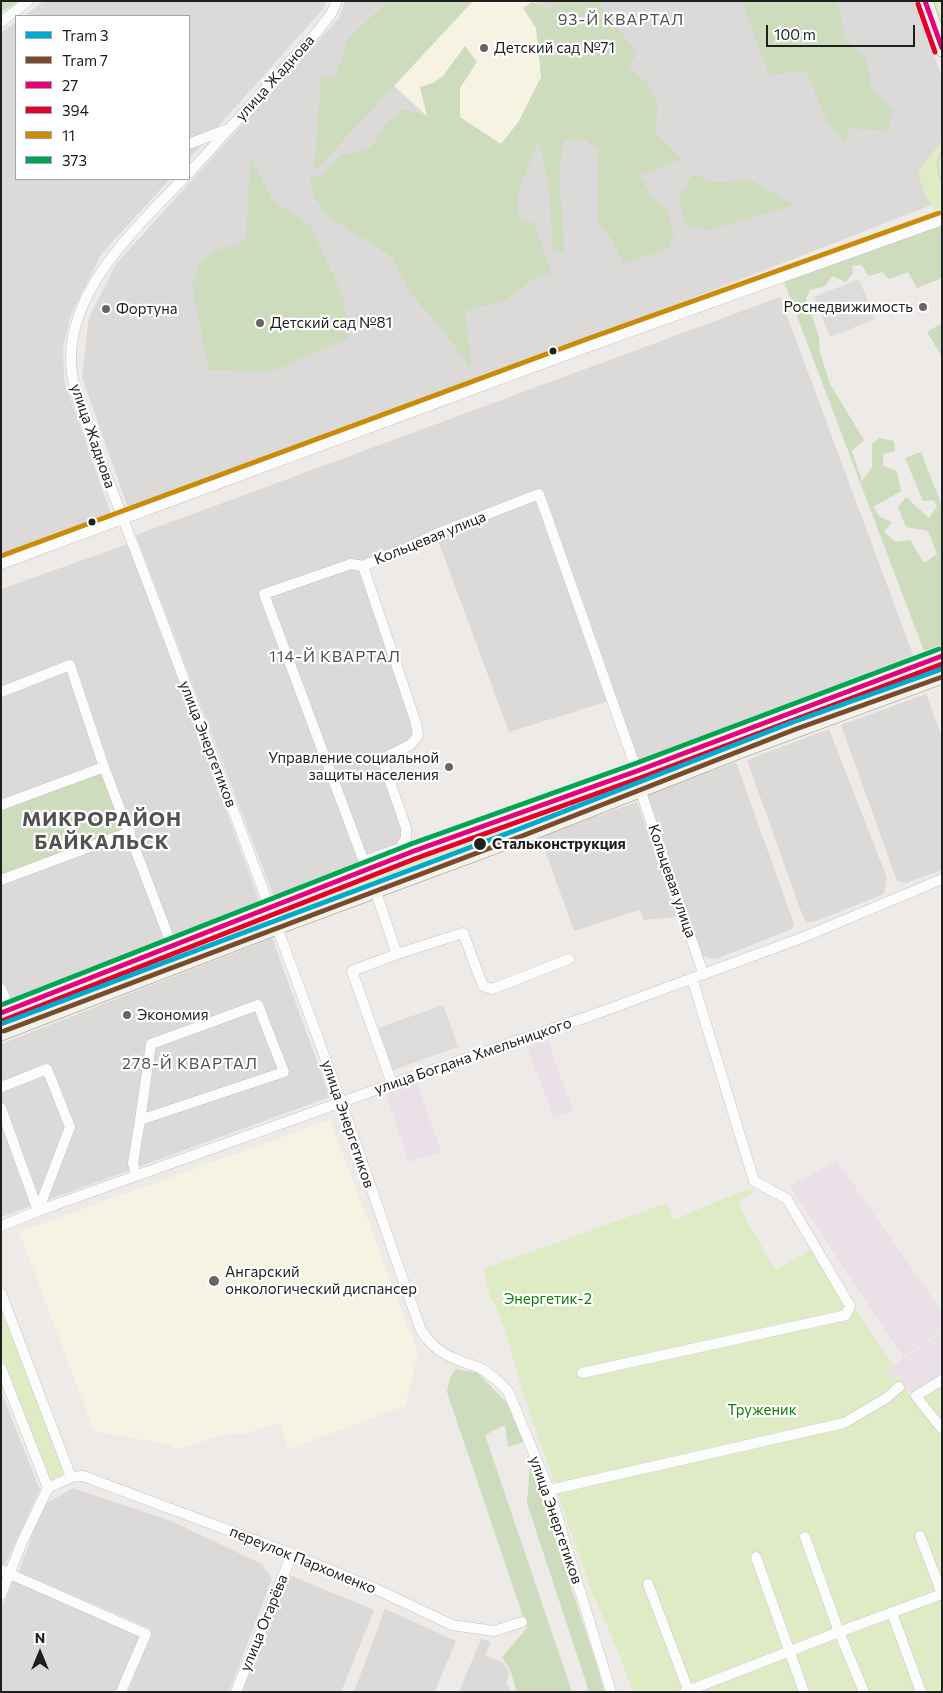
<!DOCTYPE html>
<html>
<head>
<meta charset="utf-8">
<style>
  body { margin:0 }
  #map { position:relative; width:943px; height:1693px; overflow:hidden; background:#edeae8; font-family:Commissioner,sans-serif }
  canvas { display:block }
  .frame { position:absolute; inset:0; border:2px solid #1f1f1f; pointer-events:none }
  .legend { position:absolute; left:15px; top:15px; width:175px; height:165px; box-sizing:border-box; background:#fff; border:1px solid #a5a5a5; margin:0; padding:6px 9px; list-style:none; font-size:15px; color:#1f1f1f }
  .legend li { display:flex; align-items:center; gap:10px; height:25px }
  .legend b { width:25px; border:1px solid #a5a5a5 }
  .north { position:absolute; left:15px; top:1628px; width:50px; height:50px; -webkit-text-stroke:4px #fff; paint-order:stroke; rotate:0deg; font-size:14px; font-weight:700; line-height:20px; text-align:center; color:#1f1f1f }
  .north::after { content:''; display:block; margin:auto; width:18px; height:22px; background:#1f1f1f; clip-path:polygon(50% 0,100% 100%,50% 72%,0 100%) }
  .scale { position:absolute; left:766px; top:25px; width:149px; height:22px; box-sizing:border-box; border:2px solid #1f1f1f; border-top:0; padding-left:6px; font-size:15px; line-height:18px; white-space:nowrap; color:#1f1f1f; -webkit-text-stroke:4px #fff; paint-order:stroke }
</style>
</head>
<body>
<div id="map">
<canvas width="943" height="1693"></canvas>
<div class="frame"></div>
<ul class="legend">
<li><b style="height:6px;background:#00a9ce"></b>Tram 3</li>
<li><b style="height:6px;background:#7a4b2a"></b>Tram 7</li>
<li><b style="height:6px;background:#e5007d"></b>27</li>
<li><b style="height:6px;background:#e4002b"></b>394</li>
<li><b style="height:6px;background:#cc8b06"></b>11</li>
<li><b style="height:6px;background:#00a651"></b>373</li>
</ul>
<div class="north">N</div>
<div class="scale">100 m</div>
</div>
<script>
const ctx = document.querySelector('canvas').getContext('2d');
ctx.lineJoin = 'round';
function paint(path, color) {
  ctx.fillStyle = color;
  ctx.fill(path, 'evenodd');
}
function strokePath(path, color, width, dash) {
  ctx.strokeStyle = color;
  ctx.lineWidth = width;
  ctx.lineCap = dash ? 'butt' : 'round';
  ctx.setLineDash(dash || []);
  ctx.stroke(path);
}
function write(font, color, halo, rows, align = 'center') {
  ctx.font = font + ' Commissioner,sans-serif';
  ctx.lineWidth = 4.5;
  ctx.setLineDash([]);
  ctx.textBaseline = 'middle';
  ctx.strokeStyle = halo;
  ctx.fillStyle = color;
  for (const [text, x, y, turn = 0] of rows) {
    ctx.save();
    ctx.translate(x, y);
    ctx.rotate((+turn || 0) * Math.PI / 180);
    ctx.textAlign = isNaN(turn) ? turn : align;
    if (halo) ctx.strokeText(text, 0, 0);
    ctx.fillText(text, 0, 0);
    ctx.restore();
  }
}
paint(new Path2D(`
  M44 1H326L323 9 189 159V16H24Z
  M345 1H914L942 77V201L680 303 128 508 82 377 89 317 116 264 339 18Z
  M16 22V179H170L102 253 72 312 63 346 64 381 111 514 1 555V33Z
  M780 297 915 660 634 765 612 700 509 732 436 535 363 566 421 735 384 763 413 845 274 897 136 535Z
  M128 544 260 903 6 1000 1 988V589Z
  M926 694 942 737V870L906 883 897 881 841 725Z
  M829 729 887 878 884 894 814 922H807L803 917 747 760Z
  M736 762 794 924 792 929 716 959 702 956 646 795Z
  M637 802 678 917 644 920 639 910 574 931 540 836Z
  M272 938 330 1097 1 1217V1044Z
  M1 1391 40 1490 5 1565 1 1564Z
  M73 1488 171 1521 262 1564 272 1579 229 1692H128L151 1629 19 1572 42 1506Z
  M287 1574 374 1610 341 1692H240Z
  M13 1580 141 1636 117 1692H1V1609Z
  M385 1609 456 1641 435 1691 436 1692H354Z
  M481 1639 491 1642 485 1655 504 1663 509 1673 506 1684 512 1692H459Z`), '#dcdad9');
paint(new Path2D(`
  M547 1040 573 1111 554 1118 527 1047Z
  M417 1083 441 1152 409 1162 386 1094Z
  M837 1161 942 1312V1331L903 1357 790 1186Z
  M942 1333V1373L910 1393 894 1380 886 1370Z`), '#ebdfe8');
paint(new Path2D(`
  M465 1H535L544 13 546 120 522 144 455 142 392 84Z
  M330 1120 418 1353 405 1406 289 1449 279 1423 247 1433H231L173 1450 171 1445 94 1431 19 1232Z`), '#f7f3e2');
paint(new Path2D(`
  M932 1H942V26Z
  M942 140V206L935 210 926 197 918 173Z
  M917 670 921 681 538 825 534 814Z
  M510 823 515 834 282 922 277 910Z
  M263 917 267 928 1 1028V1016Z
  M750 1188 753 1194 738 1202 749 1225 776 1270 814 1248 893 1365 886 1371 894 1380 900 1377 910 1396 942 1373V1692H633L620 1656 590 1587 522 1389 504 1327 490 1295 483 1269 667 1203 673 1220Z
  M1 1307 63 1467 60 1481 49 1480 1 1353Z`), '#dfebc5');
paint(new Path2D(`
  M1 1H20L1 12Z
  M388 1H473L314 172 321 77H336L347 40Z
  M556 1H598L600 6 637 53 628 68 647 82 658 105 655 133 682 159 640 176 653 199 666 209 674 233 668 248 624 264 612 240 598 222V150L585 139 563 141 559 178 565 253 552 251C551 216 551 176 538 143L523 178 517 201 520 219 534 223 551 273 535 278 507 299 465 312 472 371 443 330 412 295 392 257 324 214 314 195 309 178 322 176 341 154 355 153 372 147 385 125 403 109 427 116 420 87 433 83 443 76 465 46 477 62 460 88V117L501 144 519 121 541 77 536 28 523 8 532 2 550 9Z
  M742 1H838L845 38 866 57 872 89 893 110 888 131 849 128 845 143 829 125 806 72H787L770 77Z
  M250 156 272 200 311 226 343 298 349 338 270 372 209 370 192 286 200 262 214 252 246 240Z
  M693 174 713 182 751 180 795 205 709 230 686 226 679 199Z
  M942 224V278L917 288 908 272 889 279 882 272 869 276 861 265 852 266 853 273 846 282 832 276 825 286 810 290 806 299 819 337 820 353 830 384 864 440 852 451 862 481 872 467V444L879 438 894 441 895 451 883 454V466L897 471 901 491 873 507 880 517 892 522 884 532 896 542 910 540 924 563 937 554 928 531 906 527 898 507 906 497 929 518 937 506 934 500 923 501 905 458 921 452 942 506V644L924 651 784 282Z
  M942 323V357L927 332Z
  M104 767 129 832 1 880V805Z
  M456 1369 478 1373 507 1403 524 1442 508 1447 505 1425 485 1435 572 1692H516C514 1678 510 1668 502 1657L527 1628 447 1392 450 1378Z
  M530 1463 599 1672 604 1692H588L586 1682 527 1503Z`), '#ccdcbc');
paint(new Path2D(`
  M859 279 875 319 830 337 814 297Z
  M443 1005 458 1047 393 1070 378 1028Z`), '#dddcdb');
const street = new Path2D(`
  M1 22 28 1
  M189 144 225 130
  M189 173 317 32 331 14 337 1
  M183 179C137 227 69 289 71 361 72 398 93 441 106 475 127 528 147 581 167 634 225 789 284 943 340 1099 368 1176 393 1254 421 1330 432 1347 443 1355 461 1361 467 1364 474 1365 480 1368 491 1374 499 1382 508 1391L549 1490 611 1692
  M1 564 590 346 942 220
  M363 566 416 723 418 736 410 745 388 756 383 761 406 828V838L400 848 365 861
  M1 692 70 665 104 767 172 946
  M640 789 703 973
  M1 805 104 767
  M367 870 264 594 351 564 363 566 403 550 436 534 539 494 637 771
  M1 880 130 832
  M375 890 397 954
  M1 989 10 1010
  M392 1084 352 971 397 954 463 933 483 986 492 989 569 959
  M1 1087 47 1069 70 1127 38 1211
  M1 1108 38 1211
  M136 1176 133 1163 140 1120 284 1072 258 1005 151 1044 140 1120
  M1 1226 38 1211 392 1084 590 1016 804 937 942 879
  M1 1293 71 1477
  M1 1368 48 1488
  M582 1373 846 1315 850 1306 787 1199 754 1181 692 978
  M942 1380 916 1396 942 1429
  M48 1488 71 1477 83 1476 292 1554 374 1588 452 1625 494 1631 522 1622
  M549 1490 844 1423 885 1399 899 1387
  M920 1536 942 1594
  M805 1537 839 1632 864 1692
  M756 1557 804 1692
  M1 1570 146 1634 121 1692
  M648 1584 689 1692
  M1 1595 22 1542 48 1488
  M892 1613 921 1692
  M236 1692 292 1554
  M685 1692 839 1632 942 1594`);
const secondary = new Path2D(`
  M925 1 942 49
  M1 1013 414 851 637 771 942 656
  M1 1033 277 927 525 835 739 751 942 676`);
strokePath(street, '#c4c3c2', 11);
strokePath(secondary, '#98967e', 16);
strokePath(street, '#fcfcfc', 10);
strokePath(secondary, '#f3f2eb', 15);
strokePath(new Path2D(`
  M942 150C936 161 937 172 942 183`), '#cbcbca', 1);
strokePath(new Path2D(`
  M925 1 942 48
  M1 1013 414 851 637 771 942 656`), '#e5007d', 5);
strokePath(new Path2D(`
  M918 4 935 52
  M4 1020 417 858 640 778 942 664`), '#e4002b', 5);
strokePath(new Path2D(`
  M1 556 587 339 939 213`), '#cc8b06', 5);
strokePath(new Path2D(`
  M1 1005 411 844 634 764 939 649`), '#00a651', 5);
strokePath(new Path2D(`
  M1 1024 519 829 793 722 942 669`), '#00a9ce', 5);
strokePath(new Path2D(`
  M4 1031 522 836 796 729 942 677`), '#7a4b2a', 5);
for (const [x, y, r, color] of [
  [484,48,5,"#676665"],
  [923,307,5,"#676665"],
  [106,309,5,"#676665"],
  [260,323,5,"#676665"],
  [553,351,4.5,"#1f1f1f"],
  [92,522,4.5,"#1f1f1f"],
  [449,767,5,"#676665"],
  [480,844,7,"#1f1f1f"],
  [127,1015,5,"#676665"],
  [214,1281,6,"#676665"]
]) {
  const dot = new Path2D();
  dot.arc(x, y, r, 0, 2 * Math.PI);
  ctx.fillStyle = color;
  ctx.fill(dot);
  strokePath(dot, '#fff', 2);
}
write('15px', '#1f1f1f', '#fff', [
  ["Детский сад №71",494,48],
  ["Роснедвижимость",913,307,"right"],
  ["Фортуна",116,309],
  ["Детский сад №81",270,323],
  ["Управление социальной",439,758,"right"],
  ["защиты населения",439,775,"right"],
  ["Экономия",137,1015],
  ["Ангарский",225,1272],
  ["онкологический диспансер",225,1289]
], 'left');
write('15px', '#1f1f1f', '#fff', [
  ["улица Жаднова",275,78,-48],
  ["улица Жаднова",93,436,71],
  ["Кольцевая улица",430,538,-22],
  ["улица Энергетиков",208,744,69],
  ["Кольцевая улица",672,881,71],
  ["улица Богдана Хмельницкого",473,1056,-19],
  ["улица Энергетиков",348,1124,71],
  ["улица Энергетиков",556,1520,71],
  ["переулок Пархоменко",303,1560,22],
  ["улица Огарёва",264,1623,-68]
]);
write('bold 15px', '#1f1f1f', '#fff', [
  ["Стальконструкция",492,844]
], 'left');
write('15px', '#108108', '#fff', [
  ["Энергетик-2",548,1299],
  ["Труженик",762,1410]
]);
ctx.letterSpacing = '1px';
write('16px', '#525252', '#fff', [
  ["93-Й КВАРТАЛ",621,20],
  ["114-Й КВАРТАЛ",335,657],
  ["278-Й КВАРТАЛ",190,1064]
]);
ctx.letterSpacing = '0px';
ctx.letterSpacing = '1px';
write('bold 20px', '#525252', '#fff', [
  ["МИКРОРАЙОН",102,819],
  ["БАЙКАЛЬСК",102,842]
]);
ctx.letterSpacing = '0px';
</script>
</body>
</html>
